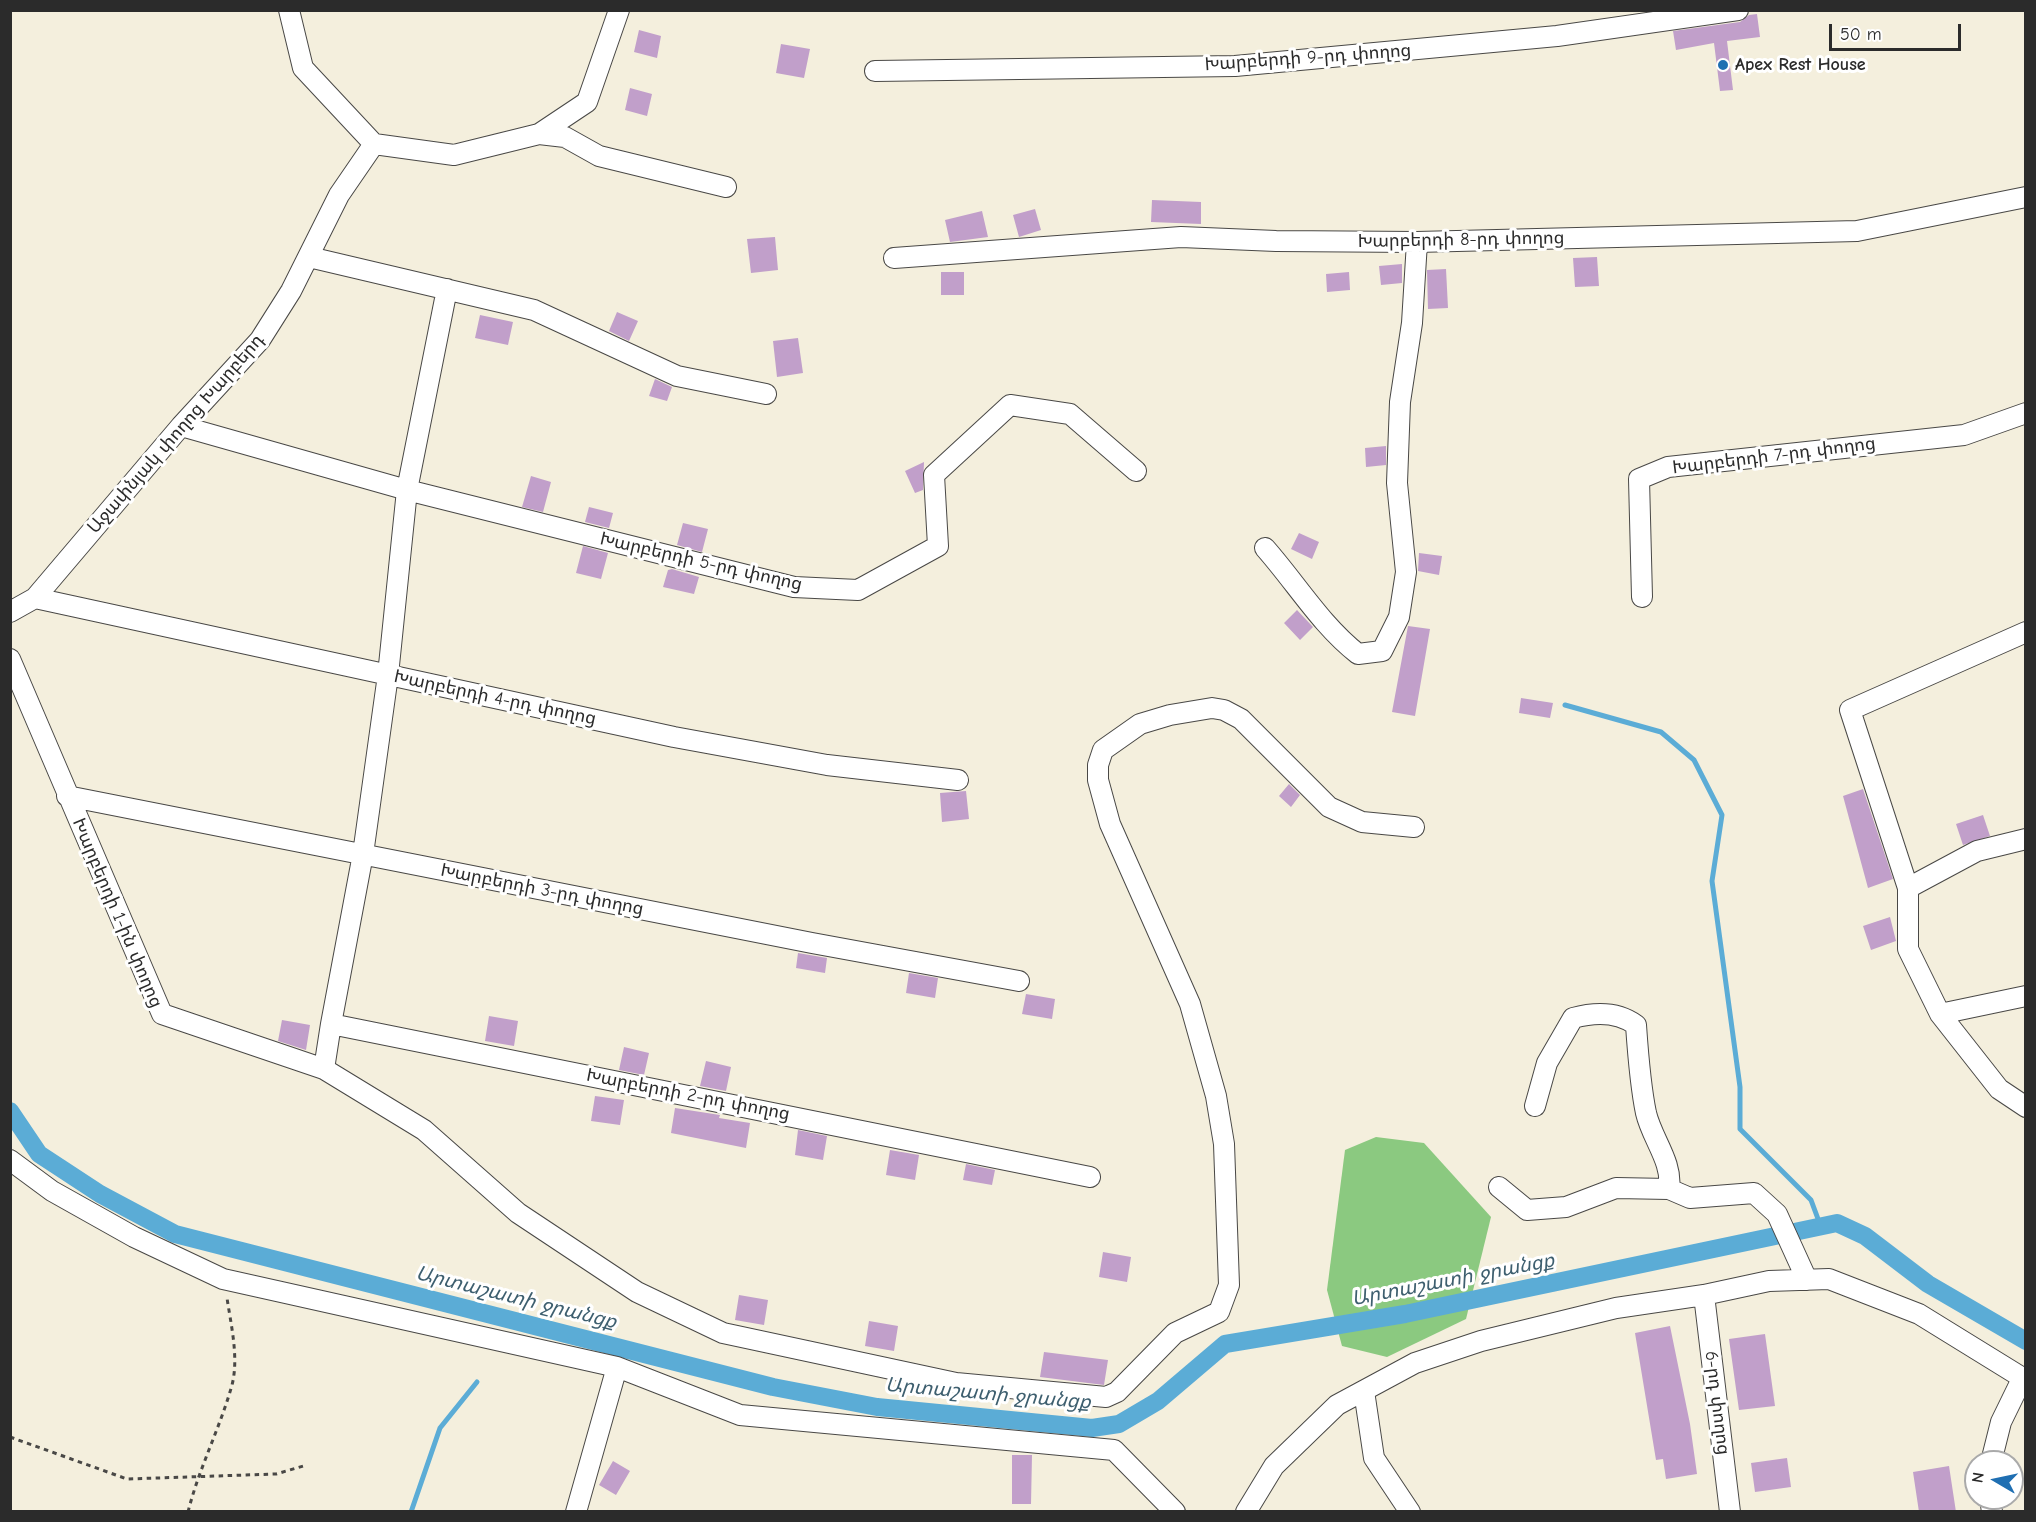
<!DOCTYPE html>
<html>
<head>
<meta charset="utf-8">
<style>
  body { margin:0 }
  #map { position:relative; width:2036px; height:1522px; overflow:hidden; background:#f4efdd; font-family:"Comic Neue",sans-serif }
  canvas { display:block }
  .frame { position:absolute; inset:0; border:12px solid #2b2b2b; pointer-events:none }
  .north { position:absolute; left:1964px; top:1450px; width:60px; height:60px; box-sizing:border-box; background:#fff; border:2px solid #aaa; border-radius:50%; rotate:279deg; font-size:16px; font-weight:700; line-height:24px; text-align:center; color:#2b2b2b }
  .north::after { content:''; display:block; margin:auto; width:21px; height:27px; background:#1f6fb2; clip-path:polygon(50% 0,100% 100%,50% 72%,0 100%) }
  .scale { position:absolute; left:1829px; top:24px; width:132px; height:27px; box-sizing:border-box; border:3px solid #2b2b2b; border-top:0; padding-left:8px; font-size:18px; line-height:21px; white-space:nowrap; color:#2b2b2b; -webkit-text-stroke:4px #fff; paint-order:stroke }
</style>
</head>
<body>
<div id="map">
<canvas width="2036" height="1522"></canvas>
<div class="frame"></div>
<div class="north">N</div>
<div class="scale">50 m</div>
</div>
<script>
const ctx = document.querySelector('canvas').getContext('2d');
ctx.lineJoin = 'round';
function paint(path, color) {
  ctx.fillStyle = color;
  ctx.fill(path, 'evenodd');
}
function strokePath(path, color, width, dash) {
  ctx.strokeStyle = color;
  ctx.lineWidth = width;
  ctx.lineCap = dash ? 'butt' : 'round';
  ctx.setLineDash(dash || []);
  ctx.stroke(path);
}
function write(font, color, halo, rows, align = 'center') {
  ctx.font = font + ' "Comic Neue","Noto Sans Armenian",sans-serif';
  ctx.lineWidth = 6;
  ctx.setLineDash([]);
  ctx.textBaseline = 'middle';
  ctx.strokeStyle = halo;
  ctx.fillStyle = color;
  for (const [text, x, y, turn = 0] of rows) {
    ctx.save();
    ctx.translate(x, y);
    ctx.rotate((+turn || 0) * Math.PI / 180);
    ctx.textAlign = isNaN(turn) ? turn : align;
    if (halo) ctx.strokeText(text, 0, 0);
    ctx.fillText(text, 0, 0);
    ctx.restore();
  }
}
paint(new Path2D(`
  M1376 1137 1424 1143 1491 1217 1466 1319 1387 1357 1342 1346 1327 1290 1345 1150Z`), '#8bc980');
strokePath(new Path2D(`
  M1565 705 1661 732 1694 760 1722 815 1712 881 1740 1087V1129L1811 1200 1821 1227
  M411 1512 440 1428 477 1382`), '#5bacd6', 5);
strokePath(new Path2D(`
  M10 1111 39 1154 100 1194 175 1234 773 1387 877 1407 1092 1428 1119 1424 1158 1401 1225 1344 1405 1314 1837 1223 1865 1236 1928 1284 2026 1341`), '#5bacd6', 18);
paint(new Path2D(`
  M1757 14 1760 37 1727 41 1733 90 1720 91 1714 43 1676 50 1673 31 1740 22 1749 15Z
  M639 30 661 36 657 58 634 52Z
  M781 44 810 49 804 78 776 73Z
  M630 88 652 94 647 116 625 110Z
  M1152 200 1201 202V224L1151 222Z
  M1035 209 1041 230 1019 237 1013 215Z
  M982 211 988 237 950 242 945 220Z
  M775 237 778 270 751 273 747 239Z
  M1597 257 1599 286 1575 287 1573 258Z
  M1402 264V283L1381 285 1379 266Z
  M1446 269 1448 308 1428 309 1427 270Z
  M941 272H964V295H941Z
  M1349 272 1350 290 1327 292 1326 274Z
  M617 312 638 321 629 341 609 331Z
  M480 315 513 322 508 345 475 338Z
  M798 338 803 373 777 377 773 341Z
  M655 379 672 387 667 401 649 396Z
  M1386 446V465L1366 467 1365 448Z
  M924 462 923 490 915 493 905 471Z
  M531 476 551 482 543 512 522 507Z
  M589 507 613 513 609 528 585 522Z
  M683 523 708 529 702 552 677 545Z
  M1299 533 1319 542 1312 559 1291 549Z
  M583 546 608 553 601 579 576 573Z
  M1419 553 1442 556 1439 575 1418 571Z
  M672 569 699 577 694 594 663 587 668 570Z
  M1297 610 1313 627 1300 640 1284 623Z
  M1408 626 1430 629 1415 716 1392 712Z
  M1521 698 1553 703 1550 718 1519 713Z
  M1289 784 1300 795 1291 807 1279 796Z
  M1863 789 1893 879 1868 888 1843 796Z
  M966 791 969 819 942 822 940 793Z
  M1983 815 1990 836 1963 845 1956 824Z
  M1890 917 1896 941 1871 950 1863 926Z
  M798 953 827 958 825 973 796 968Z
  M909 973 938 978 935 998 906 993Z
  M1026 994 1055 999 1052 1019 1022 1014Z
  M489 1016 518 1021 514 1046 485 1041Z
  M282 1020 310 1025 306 1050 278 1041Z
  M624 1047 649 1053 644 1075 619 1070Z
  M706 1061 731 1067 726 1091 700 1086Z
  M595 1096 624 1100 620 1125 591 1121Z
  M675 1108 720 1115 719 1118 750 1123 746 1148 671 1133Z
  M798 1130 827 1136 823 1160 795 1155Z
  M890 1150 919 1155 915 1180 886 1175Z
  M966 1164 995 1170 992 1185 963 1180Z
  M1103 1252 1131 1257 1127 1282 1099 1277Z
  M739 1295 768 1300 764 1325 735 1320Z
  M869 1321 898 1326 894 1351 865 1346Z
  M1670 1326 1690 1424 1697 1474 1666 1479 1663 1459 1656 1460 1635 1333Z
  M1765 1334 1775 1406 1739 1410 1729 1339Z
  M1044 1352 1108 1360 1104 1385 1040 1377Z
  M1012 1455H1032L1031 1504H1012Z
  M1787 1458 1791 1487 1755 1492 1751 1463Z
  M613 1461 630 1471 616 1495 599 1485Z
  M1949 1466 1956 1512H1919L1913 1472Z`), '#c19fca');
const minor = new Path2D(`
  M289 10 303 68 374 144
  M875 71 1235 66 1557 36 1738 10
  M539 134 565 137 599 156 726 187
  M374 144 454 155 539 134 587 102 619 10
  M309 257 534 310 677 376 766 394
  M894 258 1181 237 1276 241 1417 242 1857 231 2026 197
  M181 426 407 490 794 587 858 590 938 546 934 475 1010 405 1070 414 1136 471
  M1265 548C1296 583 1321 625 1358 654L1382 651 1399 617 1406 572 1397 483 1400 402 1412 323 1417 242
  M1642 597 1639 479 1668 467 1964 435 2026 413
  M35 598 674 737 827 765 958 780
  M10 612 35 598 181 426 260 340 291 291 339 195 374 144
  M2026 632 1850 710 1908 888V949L1940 1014 1999 1089 2026 1107
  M10 659 162 1014 324 1069 424 1130 518 1213 637 1292 723 1333 956 1383 1106 1397 1117 1392 1175 1333 1219 1312 1229 1285 1224 1144 1216 1096 1190 1004 1110 824 1098 780V765L1103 750 1140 724 1170 715 1212 708 1224 710 1241 719 1329 807 1362 822 1414 827
  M67 796 812 943 1019 981
  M1908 888 1977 851 2026 839
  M1940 1014 2026 996
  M331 1024 363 854 388 675 407 490 447 289
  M324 1069 331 1024 1090 1177
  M1535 1106 1547 1063 1573 1018C1595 1012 1617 1011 1636 1025 1638 1054 1640 1084 1646 1113 1652 1139 1673 1162 1669 1189
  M10 1160 52 1191 134 1237 223 1279 617 1367 740 1415 1114 1450 1175 1512
  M1499 1187 1527 1210 1566 1207 1616 1188 1669 1189 1690 1198 1754 1193 1777 1214 1807 1280
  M1704 1295 1730 1512
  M1364 1391 1374 1458 1410 1512
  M1991 1462 2001 1422 2022 1379
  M1990 1498 1992 1512
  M576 1512 617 1367
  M1246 1512 1274 1466 1337 1405 1415 1363 1481 1341 1616 1308 1704 1295 1769 1281 1829 1279 1919 1314 2026 1380`);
strokePath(minor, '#494846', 22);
strokePath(new Path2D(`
  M10 1437 127 1479 276 1474 307 1465
  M188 1512C199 1468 220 1428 232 1385 239 1358 231 1325 227 1298`), '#494846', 3, [4.5, 4.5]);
strokePath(minor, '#fff', 20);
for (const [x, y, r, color] of [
  [1723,65,6,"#1f6fb2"]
]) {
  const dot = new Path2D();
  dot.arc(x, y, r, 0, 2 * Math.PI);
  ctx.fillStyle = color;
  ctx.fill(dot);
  strokePath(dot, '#fff', 2);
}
write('18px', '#2b2b2b', '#fff', [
  ["Խարբերդի 9-րդ փողոց",1308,58,-4],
  ["Խարբերդի 8-րդ փողոց",1461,240,-1],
  ["Աջափնյակ փողոց Խարբերդ",176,434,-49],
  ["Խարբերդի 7-րդ փողոց",1774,456,-7],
  ["Խարբերդի 5-րդ փողոց",701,562,13],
  ["Խարբերդի 4-րդ փողոց",495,698,12],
  ["Խարբերդի 3-րդ փողոց",542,890,11],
  ["Խարբերդի 1-ին փողոց",117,913,67],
  ["Խարբերդի 2-րդ փողոց",688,1095,11],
  ["6-րդ փողոց",1717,1403,83]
]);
write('bold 18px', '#2b2b2b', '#fff', [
  ["Apex Rest House",1735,65]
], 'left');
write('italic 20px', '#3e5f6f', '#fff', [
  ["Արտաշատի ջրանցք",1453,1280,-11],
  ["Արտաշատի ջրանցք",516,1298,14],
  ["Արտաշատի ջրանցք",988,1394,5]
]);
</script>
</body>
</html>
